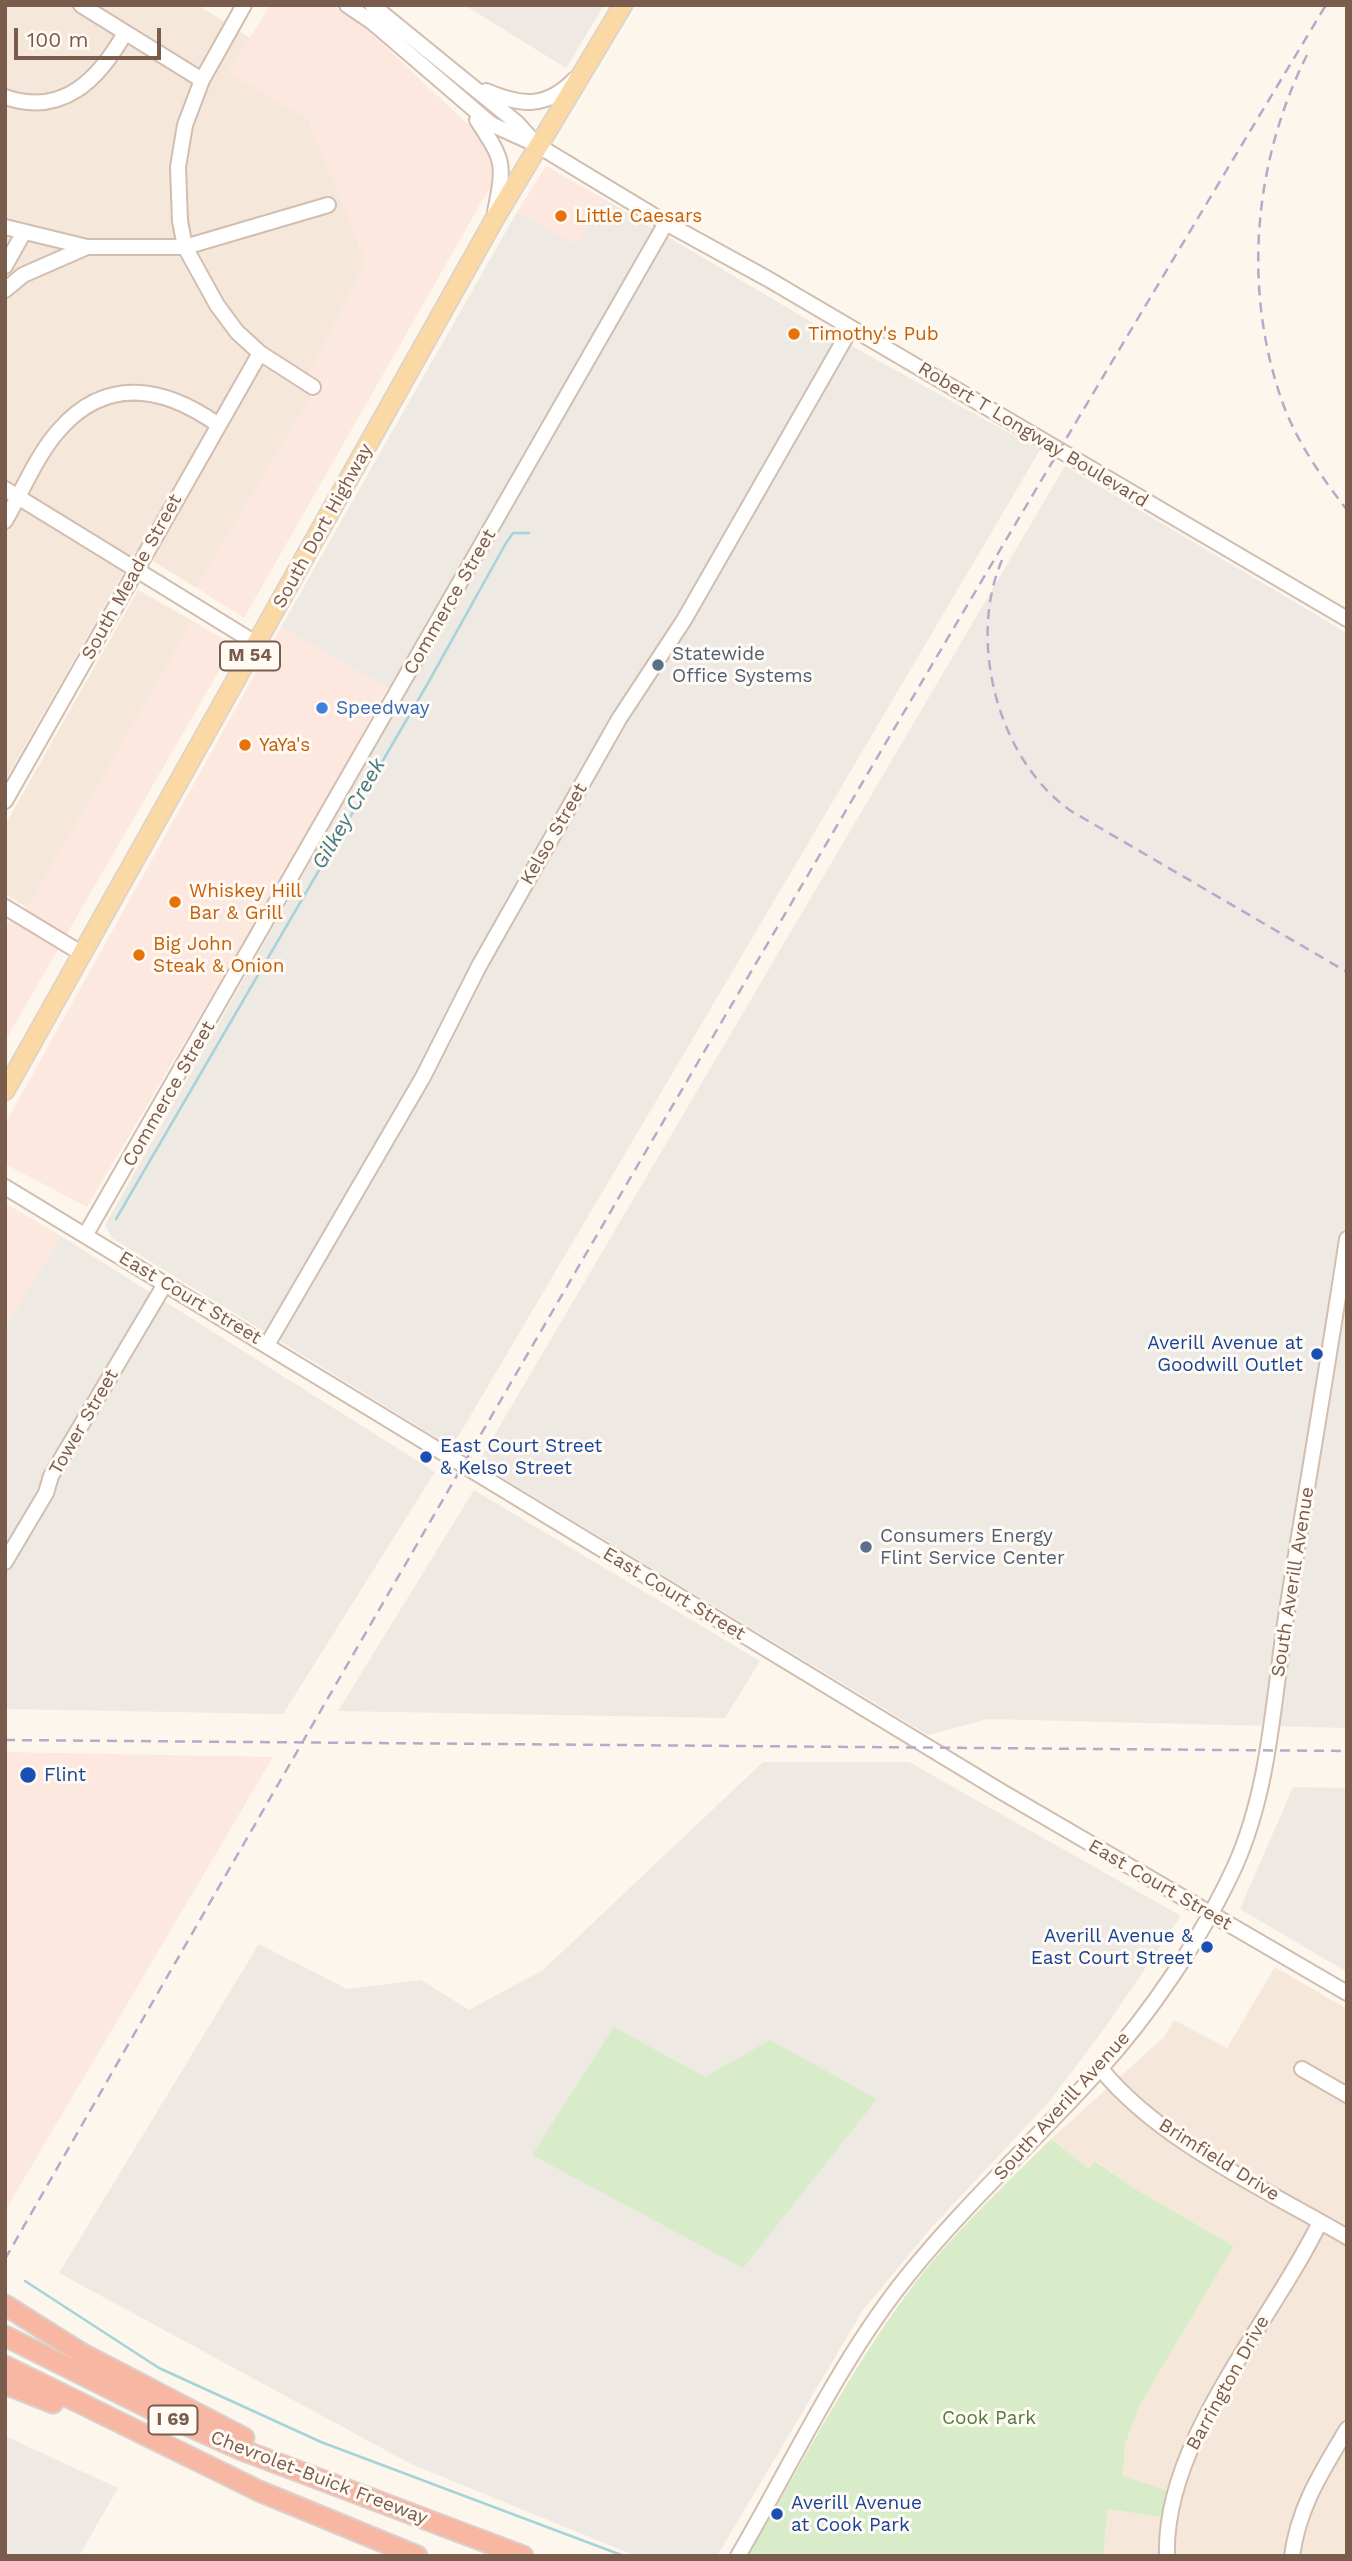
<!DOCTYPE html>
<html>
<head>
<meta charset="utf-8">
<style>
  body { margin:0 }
  #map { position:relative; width:1352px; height:2561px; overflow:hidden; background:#fdf6ec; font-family:"Work Sans",sans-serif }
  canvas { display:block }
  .frame { position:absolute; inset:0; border:7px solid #7a5c4d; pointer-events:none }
  .scale { position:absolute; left:14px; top:28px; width:147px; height:32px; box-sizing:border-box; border:4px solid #7a5c4d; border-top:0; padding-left:9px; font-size:21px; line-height:24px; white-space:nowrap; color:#7a5c4d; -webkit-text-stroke:5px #fffaf3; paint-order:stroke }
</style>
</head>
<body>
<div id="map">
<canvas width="1352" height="2561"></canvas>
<div class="frame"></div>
<div class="scale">100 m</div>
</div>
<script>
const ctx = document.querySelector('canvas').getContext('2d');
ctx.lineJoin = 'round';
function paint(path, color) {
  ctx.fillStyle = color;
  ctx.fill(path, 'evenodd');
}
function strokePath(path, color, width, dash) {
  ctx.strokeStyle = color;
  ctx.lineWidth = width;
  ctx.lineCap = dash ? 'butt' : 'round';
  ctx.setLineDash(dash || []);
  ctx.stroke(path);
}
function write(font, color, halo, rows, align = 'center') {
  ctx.font = font + ' "Work Sans",sans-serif';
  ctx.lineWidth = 6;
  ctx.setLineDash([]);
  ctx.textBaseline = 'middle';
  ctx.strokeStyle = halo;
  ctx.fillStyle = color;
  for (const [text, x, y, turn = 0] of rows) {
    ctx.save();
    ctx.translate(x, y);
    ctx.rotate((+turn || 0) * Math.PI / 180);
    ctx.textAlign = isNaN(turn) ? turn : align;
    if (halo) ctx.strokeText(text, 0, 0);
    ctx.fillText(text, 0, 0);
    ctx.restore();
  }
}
paint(new Path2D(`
  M5 5H198L250 38 229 72 309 120 366 262 309 374 320 382 197 588 136 551 5 781Z
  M138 590 193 621 28 908 5 894V825Z
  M1275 1967 1347 2009V2556H1103L1108 2509 1162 2518 1123 2476 1125 2445 1138 2408 1234 2246 1137 2190 1096 2161 1089 2169 1051 2139 1165 2036 1174 2020 1227 2048Z`), '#f5e8da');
paint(new Path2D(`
  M270 5H331L357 20 489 144 494 180 244 618 197 588 320 382 309 374 366 262 309 120 229 72Z
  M546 166 604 199 576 246 517 212Z
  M193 621 234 645 5 1041V925L28 907Z
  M281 627 387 688 315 821 87 1207 5 1164V1124Z
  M5 1203 61 1236 5 1328Z
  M5 1752 273 1757 5 2211Z`), '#fde8e0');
paint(new Path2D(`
  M464 5H604L566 68Z
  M604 199 857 349 1040 450 452 1447 112 1238 105 1225 403 697 281 627 517 212 576 245Z
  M1065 466 1347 633V1728L988 1719 928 1735 478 1463Z
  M61 1236 435 1472 283 1714 5 1709V1328Z
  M474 1490 760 1661 725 1718 338 1711Z
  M763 1762H909L1181 1916 1104 2029 1049 2102 931 2228 863 2310 717 2556H636L411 2464 59 2273 259 1944 347 1989 421 1980 469 2010 543 1970Z
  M1293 1787 1347 1788V1972L1240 1909Z
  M5 2436 118 2488 79 2556H5Z`), '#efe9e4');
paint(new Path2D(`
  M614 2027 705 2077 770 2040 877 2099 743 2268 532 2155Z
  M1051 2139 1089 2169 1095 2161 1137 2190 1234 2246 1138 2408 1125 2445 1123 2476 1169 2491 1163 2518 1108 2509 1103 2556H748C801 2465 849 2371 912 2287 953 2233 1003 2187 1051 2139Z`), '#d8ecc9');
strokePath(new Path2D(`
  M116 1219 428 683 506 543 513 533H529
  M25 2281 159 2368 321 2442 624 2556`), '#a5d3da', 2.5);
const minor = new Path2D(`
  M81 5 202 80
  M244 5 202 80 185 125 178 167 180 221 185 247 217 305 237 332 260 353 313 387
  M347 5 372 22 491 124 537 145 666 223 768 279 1347 619
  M372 5 517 123 536 144
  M486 91C521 106 546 109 575 79
  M5 97C63 117 99 79 125 33
  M477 120C504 161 505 162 495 212
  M5 227 87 247H185L328 205
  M5 266 24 232
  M5 290 23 275 87 247
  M5 489 257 644
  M5 521C22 492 37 454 60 429 107 376 164 387 217 424
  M5 801 260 353
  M5 907 81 953
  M5 1187 1002 1792 1347 1993
  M86 1234 666 223
  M267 1345 423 1077 479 966 619 719 684 620 851 328
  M5 1562 46 1493 51 1476 165 1284
  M1101 2069C1159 2141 1267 2190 1347 2237
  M1302 2069 1347 2095
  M738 2556C793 2462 840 2359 909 2274 967 2202 1036 2140 1098 2071 1149 2016 1204 1934 1235 1866 1270 1788 1273 1700 1286 1617 1306 1491 1328 1365 1347 1239
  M1167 2556C1163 2441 1272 2322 1320 2222
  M1292 2556C1299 2505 1322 2472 1347 2429`);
const major = new Path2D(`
  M5 1091 494 220 623 5`);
const highway = new Path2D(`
  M5 2305 81 2353 244 2438
  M5 2336 153 2410 242 2450 523 2556
  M5 2366 259 2491 417 2556
  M5 2384 53 2403`);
strokePath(minor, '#d1beb0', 18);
strokePath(major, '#dad1cd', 21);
strokePath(highway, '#dad1cd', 23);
strokePath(minor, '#fff', 14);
strokePath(major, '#fbd9a5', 18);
strokePath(highway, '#f7b7a3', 19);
strokePath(new Path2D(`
  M1307 55C1254 161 1242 287 1282 401 1295 439 1322 478 1347 510
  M1002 560C967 641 998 760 1071 811L1347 972
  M5 1740 1347 1751
  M5 2259C438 1504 876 751 1326 5`), '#b9a8c9', 2.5, [10, 7]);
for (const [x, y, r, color] of [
  [561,216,7,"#e8710a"],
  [794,334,7,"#e8710a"],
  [658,665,7,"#5c6f8a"],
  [322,708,7,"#3f7fe0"],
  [245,745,7,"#e8710a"],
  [175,902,7,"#e8710a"],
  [139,955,7,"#e8710a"],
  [1317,1354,7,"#1a4fb4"],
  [426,1457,7,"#1a4fb4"],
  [866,1547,7,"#5c6f8a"],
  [28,1775,9,"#1a4fb4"],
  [1207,1947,7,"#1a4fb4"],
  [777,2514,7,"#1a4fb4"]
]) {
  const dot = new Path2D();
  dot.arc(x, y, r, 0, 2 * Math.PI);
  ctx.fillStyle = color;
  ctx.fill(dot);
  strokePath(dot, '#fffaf3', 2.5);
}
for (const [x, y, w] of [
  [250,656,60],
  [173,2420,49]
]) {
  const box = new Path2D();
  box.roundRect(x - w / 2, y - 14.5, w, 29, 5);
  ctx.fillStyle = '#fffaf3';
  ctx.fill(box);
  strokePath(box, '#7a5c4d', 2);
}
write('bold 18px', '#7a5c4d', null, [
  ["M 54",250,656],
  ["I 69",173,2420]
]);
write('19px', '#c56008', '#fffaf3', [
  ["Little Caesars",575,216],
  ["Timothy's Pub",808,334],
  ["YaYa's",259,745],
  ["Whiskey Hill",189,891],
  ["Bar & Grill",189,913],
  ["Big John",153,944],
  ["Steak & Onion",153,966]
], 'left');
write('19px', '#7a5c4d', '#fffaf3', [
  ["Robert T Longway Boulevard",1033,435,31],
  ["South Dort Highway",323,526,-61],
  ["South Meade Street",132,577,-61],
  ["Commerce Street",450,602,-60],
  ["Kelso Street",554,834,-60],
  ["Commerce Street",169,1094,-60],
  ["East Court Street",190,1298,31],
  ["Tower Street",84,1422,-60],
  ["South Averill Avenue",1293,1582,-81],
  ["East Court Street",674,1594,31],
  ["East Court Street",1160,1885,30],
  ["South Averill Avenue",1062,2106,-48],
  ["Brimfield Drive",1219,2160,32],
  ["Barrington Drive",1228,2383,-61],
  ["Chevrolet-Buick Freeway",319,2478,21]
]);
write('19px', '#4e5e75', '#fffaf3', [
  ["Statewide",672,654],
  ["Office Systems",672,676],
  ["Consumers Energy",880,1536],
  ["Flint Service Center",880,1558]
], 'left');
write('19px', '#366cbe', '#fffaf3', [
  ["Speedway",336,708]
], 'left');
write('19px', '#164399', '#fffaf3', [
  ["Averill Avenue at",1303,1343,"right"],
  ["Goodwill Outlet",1303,1365,"right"],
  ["East Court Street",440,1446],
  ["& Kelso Street",440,1468],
  ["Flint",44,1775],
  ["Averill Avenue &",1193,1936,"right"],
  ["East Court Street",1193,1958,"right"],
  ["Averill Avenue",791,2503],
  ["at Cook Park",791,2525]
], 'left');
write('19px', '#537a41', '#fffaf3', [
  ["Cook Park",989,2418]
]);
write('italic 21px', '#437c86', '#fffaf3', [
  ["Gilkey Creek",349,814,-60]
]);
</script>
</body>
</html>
